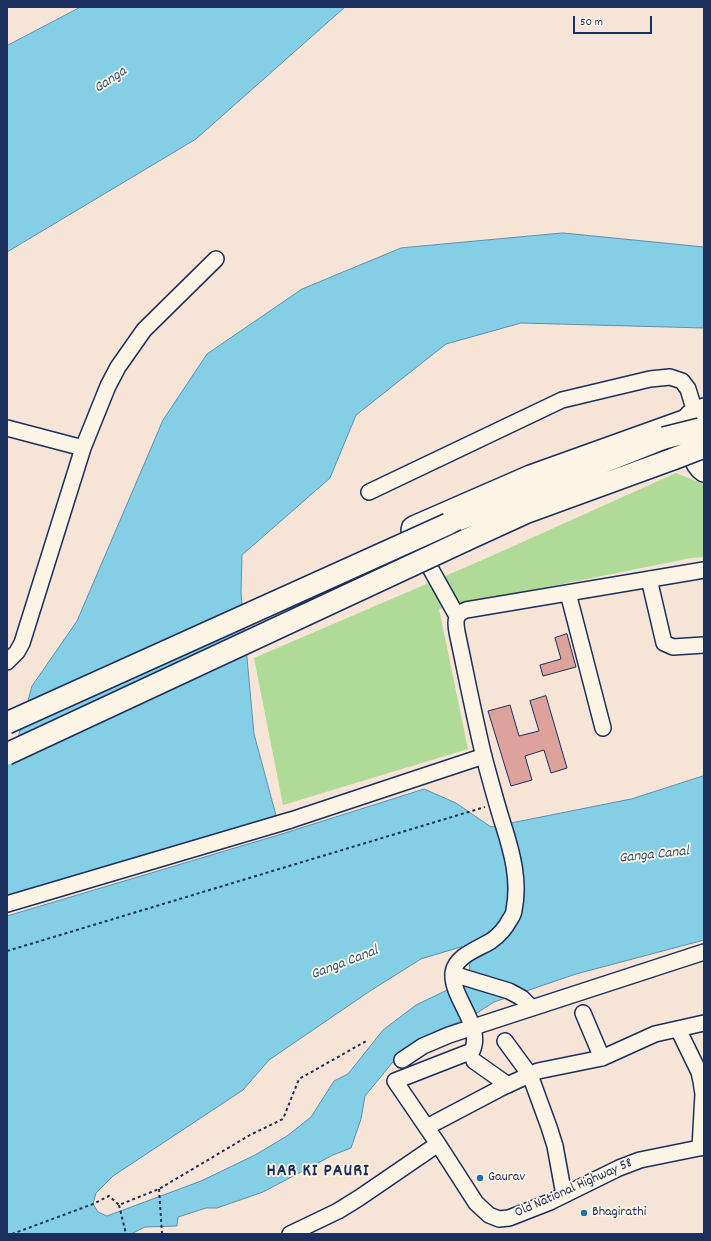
<!DOCTYPE html>
<html>
<head>
<meta charset="utf-8">
<style>
  body { margin:0 }
  #map { position:relative; width:711px; height:1241px; overflow:hidden; background:#f6e4d6; font-family:Dekko,sans-serif }
  canvas { display:block }
  .frame { position:absolute; inset:0; border:8px solid #1b2f5e; pointer-events:none }
  .scale { position:absolute; left:573px; top:16px; width:79px; height:18px; box-sizing:border-box; border:2px solid #1b2f5e; border-top:0; padding-left:5px; font-size:12px; line-height:14px; white-space:nowrap; color:#1b2f5e; -webkit-text-stroke:3px #fcf5e5; paint-order:stroke }
</style>
</head>
<body>
<div id="map">
<canvas width="711" height="1241"></canvas>
<div class="frame"></div>
<div class="scale">50 m</div>
</div>
<script>
const ctx = document.querySelector('canvas').getContext('2d');
ctx.lineJoin = 'round';
function paint(path, color) {
  ctx.fillStyle = color;
  ctx.fill(path, 'evenodd');
}
function strokePath(path, color, width, dash) {
  ctx.strokeStyle = color;
  ctx.lineWidth = width;
  ctx.lineCap = dash ? 'butt' : 'round';
  ctx.setLineDash(dash || []);
  ctx.stroke(path);
}
function write(font, color, halo, rows, align = 'center') {
  ctx.font = font + ' Dekko,sans-serif';
  ctx.lineWidth = 3.5;
  ctx.setLineDash([]);
  ctx.textBaseline = 'middle';
  ctx.strokeStyle = halo;
  ctx.fillStyle = color;
  for (const [text, x, y, turn = 0] of rows) {
    ctx.save();
    ctx.translate(x, y);
    ctx.rotate((+turn || 0) * Math.PI / 180);
    ctx.textAlign = isNaN(turn) ? turn : align;
    if (halo) ctx.strokeText(text, 0, 0);
    ctx.fillText(text, 0, 0);
    ctx.restore();
  }
}
paint(new Path2D(`
  M676 473 704 484V557L691 558 439 609 468 749 283 805 254 658 487 558Z`), '#afda97');
const water = new Path2D(`
  M81 7H345L196 139 7 252V46Z
  M563 233 704 247V328L521 323 446 344 356 415 330 478 242 555 241 593 254 734 277 819 7 898V765L12 760 32 686 77 621 163 420 207 354 302 289 401 248Z
  M704 776V940L576 974 494 1002 469 1018 438 1030 397 1057 365 1096 361 1119 351 1148 333 1155 263 1192 217 1208H206L178 1217 177 1226 145 1227 131 1234H7V916L285 833 424 789 456 803 491 827 631 799ZM462 947 470 967 468 980 416 1005 383 1030 348 1074 334 1081 311 1117 287 1136 255 1155 201 1181 107 1216 98 1212 93 1204 96 1193 113 1176 243 1090 269 1060 370 991 421 959Z`);
paint(water, '#85cfe6');
strokePath(water, '#5b8fb0', 1);
const building = new Path2D(`
  M567 634 576 667 543 676 540 665 561 659 555 638Z
  M546 696 567 768 551 773 544 750 525 756 532 780 511 786 488 711 510 705 519 736 539 731 530 701Z`);
paint(building, '#dca29b');
strokePath(building, '#1b2f5e', 1);
const minor = new Path2D(`
  M7 428 83 448
  M369 492 562 400 650 379 670 377 682 381 688 389 695 412
  M649 579 664 643 673 647 704 645
  M568 593 603 728
  M457 616 409 530 410 526 413 524 530 473 689 416
  M7 662 17 652 22 643 83 448 108 386 118 367 144 330 216 259
  M7 904 291 820 484 756
  M453 974 509 991 522 998 532 1008
  M583 1013 602 1058
  M678 1029 699 1072 701 1081 703 1094 700 1148
  M505 1041 530 1075 549 1127 555 1146 564 1195
  M402 1060 423 1046 449 1035 704 952
  M474 1061 508 1085
  M427 1127 501 1088 538 1071 602 1058 655 1034 704 1023
  M438 1144 395 1081 472 1051C484 1026 451 998 453 973 455 956 478 949 491 941 498 936 505 929 509 921 511 918 514 914 514 910 520 881 512 852 503 824 496 802 490 779 484 757 474 716 466 674 457 632 455 621 455 614 466 610L704 570
  M290 1234 338 1211 359 1198 438 1144 476 1203 489 1215 499 1219 509 1218 550 1202 619 1168 640 1160 704 1147`);
const highway = new Path2D(`
  M704 409C696 412 690 413 687 421 689 436 691 463 704 471
  M448 524 664 438
  M466 540 525 513 673 459`);
strokePath(minor, '#1b2f5e', 18);
strokePath(highway, '#1b2f5e', 24);
strokePath(new Path2D(`
  M7 951 485 807
  M159 1189 162 1233
  M119 1205 126 1234
  M12 1234 93 1204 109 1196 119 1205 159 1189 250 1135 283 1119 299 1079 368 1040`), '#1b2f5e', 2, [3, 3]);
strokePath(minor, '#fcf5e5', 15);
strokePath(highway, '#fcf5e5', 21);
const highwayBridge = new Path2D(`
  M664 438 700 429
  M673 459 704 447
  M7 723 448 524
  M7 754 466 540`);
strokePath(highwayBridge, '#1b2f5e', 24, []);
strokePath(highwayBridge, '#fcf5e5', 21);
for (const [x, y, r, color] of [
  [480,1178,4,"#1f6fb2"],
  [584,1213,4,"#1f6fb2"]
]) {
  const dot = new Path2D();
  dot.arc(x, y, r, 0, 2 * Math.PI);
  ctx.fillStyle = color;
  ctx.fill(dot);
  strokePath(dot, '#fcf5e5', 1.5);
}
write('14px', '#1b2f5e', '#fcf5e5', [
  ["Gaurav",488,1178],
  ["Bhagirathi",592,1213]
], 'left');
write('14px', '#1b2f5e', '#fcf5e5', [
  ["Old National Highway 58",574,1189,-24]
]);
write('italic 15px', '#365780', '#fcf5e5', [
  ["Ganga",111,81,-34],
  ["Ganga Canal",654,856,-6],
  ["Ganga Canal",345,964,-21]
]);
ctx.letterSpacing = '1px';
write('bold 18px', '#1b2f5e', '#fcf5e5', [
  ["HAR KI PAURI",318,1173]
]);
ctx.letterSpacing = '0px';
</script>
</body>
</html>
